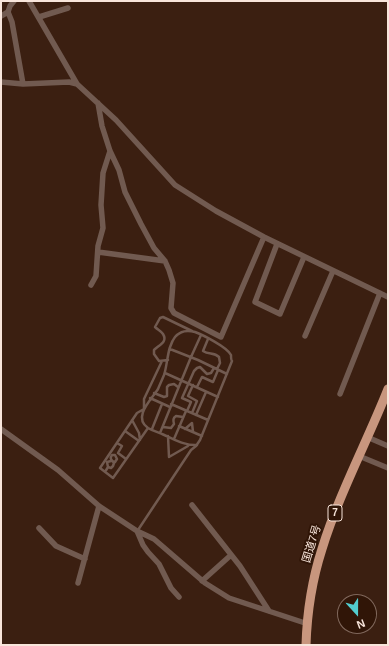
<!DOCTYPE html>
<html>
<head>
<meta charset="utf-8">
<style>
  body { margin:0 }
  #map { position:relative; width:389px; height:646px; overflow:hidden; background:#3b1f11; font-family:Arial,sans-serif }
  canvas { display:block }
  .frame { position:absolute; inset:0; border:2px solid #f8e5db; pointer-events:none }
  .north { position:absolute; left:337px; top:594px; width:40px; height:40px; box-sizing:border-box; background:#301507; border:1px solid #80685c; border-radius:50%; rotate:159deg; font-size:11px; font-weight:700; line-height:16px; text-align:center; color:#f8e5db }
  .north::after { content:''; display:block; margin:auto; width:14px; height:18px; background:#52cdcf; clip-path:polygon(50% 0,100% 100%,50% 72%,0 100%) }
</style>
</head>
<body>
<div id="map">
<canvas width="389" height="646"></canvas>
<div class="frame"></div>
<div class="north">N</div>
</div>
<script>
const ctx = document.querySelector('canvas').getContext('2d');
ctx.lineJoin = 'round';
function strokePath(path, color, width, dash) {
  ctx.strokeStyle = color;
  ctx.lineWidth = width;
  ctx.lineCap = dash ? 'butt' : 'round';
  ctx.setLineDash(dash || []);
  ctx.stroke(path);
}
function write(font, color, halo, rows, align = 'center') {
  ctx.font = font + ' Arial,"Noto Sans JP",sans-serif';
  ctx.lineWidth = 4;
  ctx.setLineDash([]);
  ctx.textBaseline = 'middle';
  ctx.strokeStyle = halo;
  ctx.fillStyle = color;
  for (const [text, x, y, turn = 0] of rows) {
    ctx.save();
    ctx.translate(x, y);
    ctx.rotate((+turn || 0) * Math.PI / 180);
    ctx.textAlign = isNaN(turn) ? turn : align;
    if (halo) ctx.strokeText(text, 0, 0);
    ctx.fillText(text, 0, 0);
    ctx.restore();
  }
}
strokePath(new Path2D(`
  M208 339 203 351C209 355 214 352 219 357L220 363 217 369
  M170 349 198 360 227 374
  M168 360 159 361 154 354V350C159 345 168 342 163 334 161 331 158 330 155 327L160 318 163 317 192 331
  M165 373 218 397
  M197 387 202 377 213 382 218 370
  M154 393 164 397 167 396V387L169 385 174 384 178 387
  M150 398 170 407
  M171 404 208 420
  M187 411 191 402 182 398 194 371 197 368 200 367 207 374 211 373 214 368
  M192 413 197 401 188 396 193 385
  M196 415 206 392
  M132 420 139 433 140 440
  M179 426 202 436
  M163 427 171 428 174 424C173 420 173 418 176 416L183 417
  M148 428 113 478 100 468 137 413 144 409V399L162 361
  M152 429 162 404
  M185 429 192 423 193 432
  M125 431 139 441
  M160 433 191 357 201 335
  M168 436 169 457 188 446
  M174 439 186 411
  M117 443 122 446 118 453 126 459
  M108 467 111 468 113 466 114 463C112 460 109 459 112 455H115L117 459 115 462 112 461
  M105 472 108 467 107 462 111 461
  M138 530 191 450 196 446 200 440 232 361C231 361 231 356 231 355 227 347 203 335 195 332 188 330 180 331 175 337 167 347 168 363 164 375 162 380 160 384 158 389 152 399 132 417 148 428 153 431 158 432 162 434 174 439 185 446 197 445`), '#715a50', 2.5);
strokePath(new Path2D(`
  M14 1 10 6 8 12 12 22 23 84
  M29 1 77 84 116 120 175 185 216 211 264 237 388 297
  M1 16 8 12
  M39 17 68 8
  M1 82 23 84 69 82 77 84
  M98 103 102 126 110 151 119 170 125 192 141 224 154 248 165 261 169 270 173 283 171 308 174 313 221 337 264 237
  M277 244 255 302 280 314 304 257
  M98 252 165 261
  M91 285 96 276 98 246 103 228 101 205 103 173 110 151
  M305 336 333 271
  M340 394 380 293
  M1 429 58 470 99 506 137 531 154 539 205 583 229 598 308 624
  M367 437 388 446
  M359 456 388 468
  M192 505 240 566 269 611
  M39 528 56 546 85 559
  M137 531 143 545 148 552 159 564 171 588 179 597
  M202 581 231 555
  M78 583 99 506`), '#715a50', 5.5);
strokePath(new Path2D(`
  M306 645C307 613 312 580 322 549 339 494 367 442 388 389`), '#c8967e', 9);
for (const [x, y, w] of [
  [335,513,14]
]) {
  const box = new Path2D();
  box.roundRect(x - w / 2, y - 8, w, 16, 3);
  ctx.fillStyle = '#301507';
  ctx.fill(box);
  strokePath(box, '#f8e5db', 1);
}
write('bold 10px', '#f8e5db', null, [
  ["7",335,513]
]);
write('11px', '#f8e5db', '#301507', [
  ["国道7号",312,544,-73]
]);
</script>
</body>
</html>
